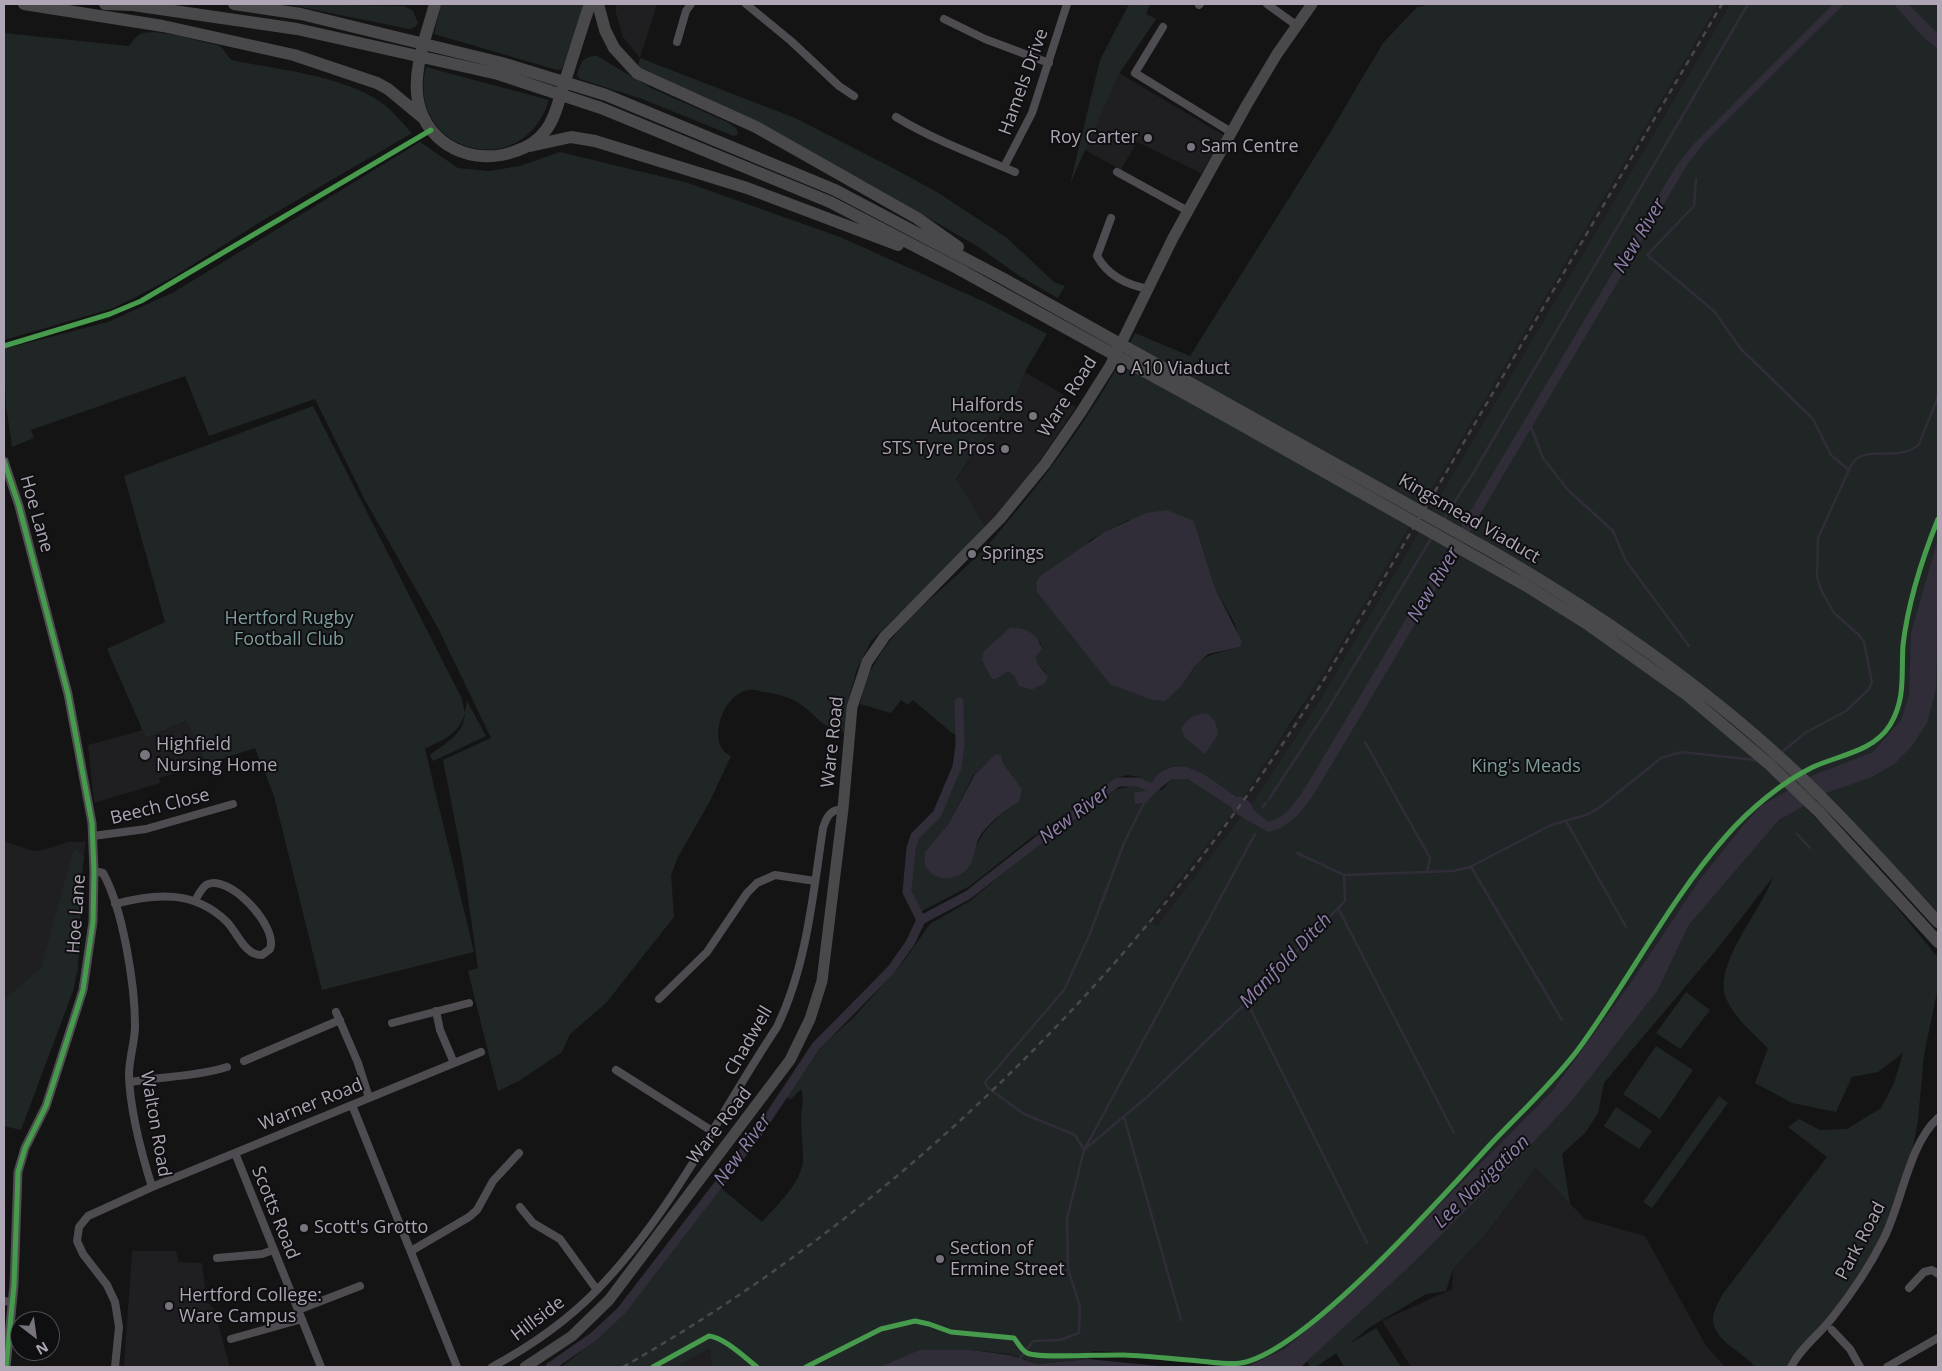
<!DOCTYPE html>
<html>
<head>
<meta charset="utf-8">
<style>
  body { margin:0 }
  #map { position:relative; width:1942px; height:1371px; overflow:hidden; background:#141414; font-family:"Open Sans",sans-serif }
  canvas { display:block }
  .frame { position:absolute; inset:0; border:5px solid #aea6b4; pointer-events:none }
  .north { position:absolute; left:10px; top:1311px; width:50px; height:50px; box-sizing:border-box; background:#0f0e10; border:1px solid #4f4b52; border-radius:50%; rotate:150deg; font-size:14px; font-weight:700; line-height:20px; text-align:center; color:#aea6b4 }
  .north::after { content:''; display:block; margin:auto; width:18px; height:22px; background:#78737c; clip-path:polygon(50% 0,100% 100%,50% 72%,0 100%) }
</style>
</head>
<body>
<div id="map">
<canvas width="1942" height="1371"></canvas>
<div class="frame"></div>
<div class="north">N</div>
</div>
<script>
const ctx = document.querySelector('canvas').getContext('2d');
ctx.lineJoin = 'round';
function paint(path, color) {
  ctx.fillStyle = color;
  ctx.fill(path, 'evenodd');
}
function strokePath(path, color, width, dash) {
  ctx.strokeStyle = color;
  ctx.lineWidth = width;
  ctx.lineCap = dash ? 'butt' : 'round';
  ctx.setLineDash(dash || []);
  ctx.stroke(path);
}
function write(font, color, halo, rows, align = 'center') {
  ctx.font = font + ' "Open Sans",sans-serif';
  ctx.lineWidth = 4;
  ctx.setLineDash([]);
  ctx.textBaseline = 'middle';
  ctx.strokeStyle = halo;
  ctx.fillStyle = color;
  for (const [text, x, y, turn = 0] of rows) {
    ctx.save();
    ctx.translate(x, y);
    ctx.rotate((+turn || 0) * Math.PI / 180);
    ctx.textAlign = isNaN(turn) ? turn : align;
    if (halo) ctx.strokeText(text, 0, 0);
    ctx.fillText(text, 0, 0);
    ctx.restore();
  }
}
paint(new Path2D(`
  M616 4H657L640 58 623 37 616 13Z
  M1718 4H1730L1319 701 1252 803 1192 883 1145 941 1127 944 1219 829 1296 717Z
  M1119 73 1225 136 1201 173 1137 142 1121 170 1083 149Z
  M1025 372 1064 395 1062 399 1076 407 1027 480 986 528 956 480 1018 391Z
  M186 721 206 764 159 778 160 783 94 803 88 745 143 730 146 738Z
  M4 841 33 851 43 850 68 842H85V845L81 883 78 972 4 1126Z
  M1536 1168 1585 1219 1645 1236 1706 1346 1725 1367H1411L1382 1321 1452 1289 1453 1269 1488 1232Z
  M132 1251H176L179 1262 202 1263 207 1302 214 1309 230 1367H124Z
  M709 1349 712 1367H676Z`), '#1f1e20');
paint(new Path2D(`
  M286 4 404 6 413 11 418 23 414 28 409 29Z
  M441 4H584L562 69 557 70 434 34Z
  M1129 4H1150L1146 14 1156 19 1119 74 1070 184 1100 60Z
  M1423 4H1718L1322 675 1243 797H1237C1216 783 1191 758 1165 769 1157 773 1155 775 1153 783L1140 782V777L1127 775 1117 778 1031 838 970 886 920 912C908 892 905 854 921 835 927 827 937 821 942 812 954 788 962 762 962 735L953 734 913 700 908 705 901 700 891 713 860 704C863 692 866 679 872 668 900 616 955 583 993 539 1048 475 1098 408 1135 333L1190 356 1328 136 1383 43 1417 7 1424 6ZM1184 372 1202 383 1188 402 1175 395ZM1128 520 1194 521 1215 588 1235 624 1240 647C1203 657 1203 653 1181 686L1040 576 1079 551 1091 539ZM1040 641 1042 649 1036 657 1038 664 1045 672 1031 690 1019 686 1014 676 1008 671ZM997 754 1001 756 1003 763 1022 789 1020 801C990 822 979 832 968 868L925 852 949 823 974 774Z
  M1730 4H1938V912L1826 793 1762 806 1744 824 1700 879 1629 985 1552 1091 1431 1213 1330 1310 1284 1349 1246 1367H1224L1141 1353 1092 1351 1088 1359 1038 1364 1010 1354 971 1350H919L879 1367H712L709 1349 676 1367H561L597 1339 617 1320 721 1188 762 1222C777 1205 803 1182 803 1158 803 1145 801 1132 801 1119 801 1107 805 1100 801 1089L790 1100 786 1096 822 1046 854 1017 901 965 930 924 970 901 1025 855 1117 789 1140 785 1145 789 1162 790 1172 779H1187L1231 807 1233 812 1148 919 1157 926 1252 803 1319 701Z
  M4 33 129 46C133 41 136 35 143 33 162 29 197 41 217 45L222 48 231 60C278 70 343 75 382 103 393 111 402 123 412 133L270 216 173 277 132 299 111 309 4 340Z
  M597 56 651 88 727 122 736 128 738 134 734 136 642 99 580 79 577 75C581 63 582 56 597 56Z
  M640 58 795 118 889 166 937 192 1007 238 1054 282 1065 286 1058 298 1021 277 977 246 866 182 642 71 638 65Z
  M426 67 549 100C523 185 405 152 426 67Z
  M420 142 458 168 489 171 520 166 560 152 688 183 840 237 989 304 1047 334 1025 372 1018 391 956 479 986 528 871 641 857 669 846 708 844 732C837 729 828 727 822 723 817 719 813 714 808 710 794 698 781 694 763 692 759 691 753 689 748 690 723 694 705 744 731 756L709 803 678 857 671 875 674 917 606 1003 570 1034 562 1052 519 1081 498 1091 468 971 478 968 463 863 443 760 491 738 438 628 365 500 315 399 209 436 185 376 31 430 34 438 12 447 6 406 4 349 108 322 174 292Z
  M313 406 461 697 465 713 467 701 486 736 433 761 430 755C446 743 464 734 465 713 458 736 444 738 425 749L474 952 322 990 274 796 255 748 206 764 186 721 146 738 107 649 165 622 124 476Z
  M1803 805 1867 871 1935 954 1938 957V987L1924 1055 1918 1120 1913 1148 1892 1216 1864 1269 1835 1313 1801 1345 1788 1367H1755C1744 1352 1715 1342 1713 1321 1712 1312 1719 1302 1722 1295L1827 1157 1788 1127 1799 1119 1820 1130 1847 1129 1881 1108 1894 1083 1903 1053 1878 1072 1852 1077 1836 1112 1792 1103 1755 1083 1768 1048C1755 1036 1730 1013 1725 995 1716 960 1762 910 1773 877L1718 948 1604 1083 1598 1113 1586 1132 1562 1154 1570 1204 1536 1168 1487 1233 1453 1269 1446 1291 1426 1294 1370 1327 1349 1344 1376 1328 1401 1367H1344L1336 1353 1316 1367H1310L1307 1361 1410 1266 1516 1161 1573 1100 1658 990 1689 925 1779 820Z
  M74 848 84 857C78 902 84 948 73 991L21 1130 4 1126V1000L41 968Z
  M1686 992 1710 1010 1680 1049 1656 1033Z
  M1656 1046 1693 1070 1660 1119 1623 1094Z
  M1719 1096 1728 1103 1652 1208 1643 1202Z
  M1616 1107 1652 1131 1639 1149 1604 1126Z`), '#202626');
paint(new Path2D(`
  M1833 4H1844L1703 144 1687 165 1332 764C1316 789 1300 826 1268 832L1233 812 1231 807 1187 779H1172C1164 786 1153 793 1147 802L1135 804 1134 793 1149 790 1145 789 1146 785 1152 786C1154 776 1157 773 1166 769 1191 758 1217 784 1237 797H1243L1251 803 1253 809 1268 822C1286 818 1295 802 1305 788L1677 165 1693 145Z
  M1894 4H1908L1938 34V49L1923 37Z
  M1167 510 1194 521 1215 588 1242 642 1240 647 1208 654 1195 666 1181 686 1165 701 1152 700 1110 684 1037 592 1036 583 1040 576 1104 532 1146 513Z
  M1938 539 1936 689 1927 723 1911 747 1894 764 1872 777 1826 793 1779 820 1689 925 1658 990 1573 1100 1516 1161 1410 1266 1301 1367H1246L1284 1349 1330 1310 1431 1213 1552 1091 1629 985 1700 879 1744 824 1761 806 1814 775 1873 752 1901 720 1909 696 1911 633Z
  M1010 628C1026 627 1038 634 1042 649L1036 657 1038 664 1048 677 1045 683 1031 690 1019 686 1014 676 1008 671 996 679H992L982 660 984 651Z
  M1207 713 1215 721 1218 734 1205 754 1185 738 1181 729C1188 718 1194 714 1207 713Z
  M996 754 1001 755 1003 763 1022 789 1020 801C1006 810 992 820 982 833 974 843 975 861 967 869 955 882 933 882 925 865V852L949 823 975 774Z
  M919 1350H971L1010 1355 1038 1364 1088 1359 1168 1367H879Z`), '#302c38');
strokePath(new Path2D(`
  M1696 179 1694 206 1647 255 1714 311 1741 349 1813 419 1831 455 1849 470 1818 538 1817 577 1821 590 1834 613 1859 635 1864 642 1872 682 1869 689 1846 711 1805 733 1781 753
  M1531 427 1543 458 1568 490 1613 531 1626 561 1689 646
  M1849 470C1859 440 1899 465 1919 444L1938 397
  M1443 520 1474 472 1748 4
  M1365 742 1430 858 1427 872
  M1269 799 1328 709 1432 537
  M1263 807 1266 803
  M1566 821 1626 927
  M1797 834 1810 848
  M1297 853 1344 875
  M1471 867 1562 1020
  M1338 908 1454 1133
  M1247 1002 1367 1243
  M1124 1117 1181 1320
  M1084 1150 1147 1097 1247 1002 1345 901 1344 875 1453 871 1470 867 1551 825 1586 815 1599 808 1661 758 1681 752 1756 760
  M1084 1150 1075 1135 1024 1114 987 1087 985 1082 1064 990 1089 936 1124 843 1145 801
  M1018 1361 1033 1341 1060 1340 1079 1333 1080 1307 1068 1269 1067 1219 1084 1150 1255 834`), '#302c38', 2.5);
strokePath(new Path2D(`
  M921 920 907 892 911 848 915 836 937 814 957 767 960 744 959 702
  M550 1367 593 1337 621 1311 758 1133 816 1046 891 970 910 943 921 920 968 895 1036 842 1118 782H1138L1151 788 1155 785`), '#302c38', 9);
strokePath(new Path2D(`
  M746 4 791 41 839 86 854 96
  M1267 4 1296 25
  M1199 5 1200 4
  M944 19 985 39 1049 63
  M1163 27 1135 73 1231 132
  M677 42 686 11 691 4
  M896 117C934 140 975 155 1015 172
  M1004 167 1032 113 1067 4
  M1117 172 1188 211
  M1111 218 1097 256C1108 276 1126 285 1149 289
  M93 836 146 829 233 804
  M94 871 103 873C123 909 135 985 135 1026 135 1042 129 1058 129 1075 130 1112 141 1152 152 1187
  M115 904C155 893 195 890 227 922 237 932 245 956 262 955L270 949C279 927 228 872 206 885 201 889 198 895 195 901
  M659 999 707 952 747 893 757 883 775 875 815 881
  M436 1011 440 1030 454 1063
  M336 1012 358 1063 369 1098
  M392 1023 469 1003
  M244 1061 340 1020
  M616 1070 712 1131
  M130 1082C163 1076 195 1077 227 1067
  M352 1105 457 1367
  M235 1153 321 1367
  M520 1207 533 1223 560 1239 597 1290
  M411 1251 469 1217 477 1210 493 1181 519 1153
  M217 1258 262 1254 273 1250
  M1909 1288 1924 1272 1932 1270 1938 1274
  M4 1301 12 1302
  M298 1310 360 1286
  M1832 1330 1850 1349 1860 1367
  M231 1339 302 1319
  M115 1367 119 1327 115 1302 107 1285 83 1254 77 1241 79 1227 88 1216 152 1187 481 1052
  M492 1367C531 1346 567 1321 598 1289 672 1213 719 1114 777 1027 807 965 813 894 823 828 827 816 830 810 843 809
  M1791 1367C1801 1347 1819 1335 1832 1318 1852 1293 1870 1266 1884 1238 1902 1202 1909 1144 1938 1118
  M1887 1367 1938 1338`), '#4e4c50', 8);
strokePath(new Path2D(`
  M4 461 19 506 68 694 92 823 94 871 93 922 83 990 46 1106 25 1148 18 1172 14 1285 6 1367`), '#4e4c50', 9);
strokePath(new Path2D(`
  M525 1367 572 1336 609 1300 790 1060 810 1019 822 981 843 809 852 707 867 662 885 636 1000 519 1045 464 1081 412 1110 366 1173 238 1246 106 1277 54 1312 4`), '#49484a', 11);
strokePath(new Path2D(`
  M24 4 163 26 294 55 377 83 388 89 423 118
  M105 4 133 5 297 29 498 74 601 108 830 202 957 268 1231 419 1525 585 1589 625 1686 694 1769 764 1819 812 1938 942
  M234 4 301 14 502 63 606 95 835 190 1002 278 1493 552C1605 617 1710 690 1803 779 1851 825 1894 874 1938 922
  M435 4C427 34 412 70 418 101 427 146 474 167 516 151 528 147 538 141 546 130 556 117 559 99 564 84 573 57 581 30 590 4
  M598 4 605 30 614 48 637 73 756 127 917 218 958 247
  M530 146 571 137 595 141 747 188 898 245`), '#49484a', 12);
strokePath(new Path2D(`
  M623 1367C911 1203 1151 960 1325 678L1722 4`), '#49484a', 2.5, [6, 5]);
strokePath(new Path2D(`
  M4 346 110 314 141 301 431 130
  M4 461 19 506 68 694 92 823 94 871 93 922 83 990 46 1106 25 1148 18 1172 14 1285 6 1367
  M653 1367 709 1336C725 1338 744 1357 757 1367
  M806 1367 881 1329 915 1321 929 1324 951 1332 1014 1338C1018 1343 1021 1350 1027 1353 1039 1359 1105 1354 1124 1355 1149 1356 1174 1359 1199 1361 1213 1362 1227 1365 1241 1363 1304 1353 1442 1197 1488 1147 1518 1115 1550 1086 1577 1051 1628 982 1670 899 1727 835 1749 810 1782 782 1813 767 1839 755 1873 752 1890 725 1906 699 1901 674 1903 645 1908 602 1922 559 1938 519`), '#469c4c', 5);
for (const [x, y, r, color] of [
  [1148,138,5,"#78737c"],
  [1191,147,5,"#78737c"],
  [1121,369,5,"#78737c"],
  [1033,416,5,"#78737c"],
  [1005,449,5,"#78737c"],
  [972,554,5,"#78737c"],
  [145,755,6,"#78737c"],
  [304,1228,5,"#78737c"],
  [940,1259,5,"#78737c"],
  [169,1306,5,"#78737c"]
]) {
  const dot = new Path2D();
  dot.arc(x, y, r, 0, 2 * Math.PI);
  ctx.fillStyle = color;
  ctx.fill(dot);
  strokePath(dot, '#0f0e10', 2);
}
write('18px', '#aea6b4', '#0f0e10', [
  ["Hamels Drive",1024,82,-70],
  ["Ware Road",1068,397,-57],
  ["Hoe Lane",36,514,74],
  ["Kingsmead Viaduct",1469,519,30],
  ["Ware Road",833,742,-84],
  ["Beech Close",160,807,-14],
  ["Hoe Lane",77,914,-86],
  ["Chadwell",749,1041,-60],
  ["Warner Road",311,1105,-22],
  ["Walton Road",155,1124,80],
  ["Ware Road",720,1126,-52],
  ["Scotts Road",275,1213,68],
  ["Park Road",1861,1241,-62],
  ["Hillside",538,1319,-37]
]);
write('18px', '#aea6b4', '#0f0e10', [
  ["Roy Carter",1138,138,"right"],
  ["Sam Centre",1201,147],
  ["A10 Viaduct",1131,369],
  ["Halfords",1023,406,"right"],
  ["Autocentre",1023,427,"right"],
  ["STS Tyre Pros",995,449,"right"],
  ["Springs",982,554],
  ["Highfield",156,745],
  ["Nursing Home",156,766],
  ["Scott's Grotto",314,1228],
  ["Section of",950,1249],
  ["Ermine Street",950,1270],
  ["Hertford College:",179,1296],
  ["Ware Campus",179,1317]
], 'left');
write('18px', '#7e9d9c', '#0f0e10', [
  ["Hertford Rugby",289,619],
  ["Football Club",289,640],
  ["King's Meads",1526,767]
]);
write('italic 19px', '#9080ac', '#0f0e10', [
  ["New River",1640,236,-59],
  ["New River",1434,585,-59],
  ["New River",1075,815,-37],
  ["Manifold Ditch",1286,961,-46],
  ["New River",743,1150,-54],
  ["Lee Navigation",1482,1182,-44]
]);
</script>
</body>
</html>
